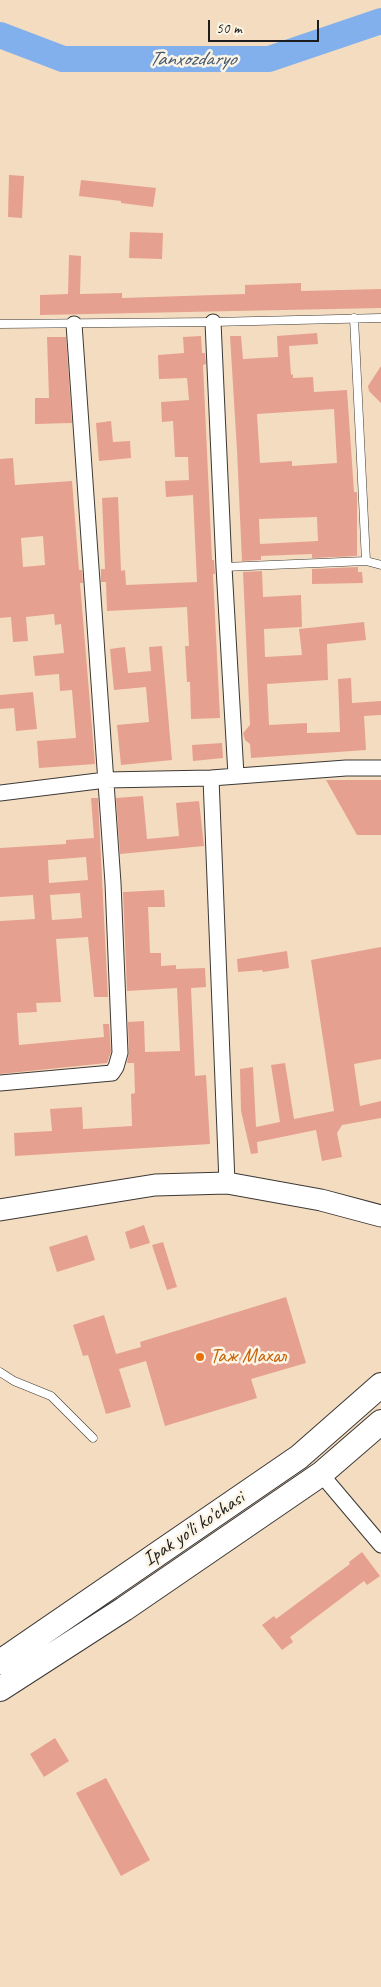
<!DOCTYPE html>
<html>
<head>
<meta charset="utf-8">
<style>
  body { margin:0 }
  #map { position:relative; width:381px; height:1987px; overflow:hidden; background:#f4dcc0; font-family:Caveat,sans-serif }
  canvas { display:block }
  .scale { position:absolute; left:208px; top:20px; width:111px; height:22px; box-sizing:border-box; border:2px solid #1c1c1c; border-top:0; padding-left:6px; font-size:15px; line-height:18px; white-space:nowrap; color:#1c1c1c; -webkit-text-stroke:4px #fcf5e5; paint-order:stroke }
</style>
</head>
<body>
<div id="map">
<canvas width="381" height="1987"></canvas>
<div class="scale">50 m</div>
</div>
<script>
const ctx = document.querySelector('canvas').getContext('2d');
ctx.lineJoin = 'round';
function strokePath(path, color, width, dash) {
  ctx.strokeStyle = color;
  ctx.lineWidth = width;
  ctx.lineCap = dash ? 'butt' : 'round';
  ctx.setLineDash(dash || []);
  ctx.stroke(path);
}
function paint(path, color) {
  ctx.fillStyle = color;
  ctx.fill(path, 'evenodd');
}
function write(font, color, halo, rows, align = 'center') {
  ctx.font = font + ' Caveat,sans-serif';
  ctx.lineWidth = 5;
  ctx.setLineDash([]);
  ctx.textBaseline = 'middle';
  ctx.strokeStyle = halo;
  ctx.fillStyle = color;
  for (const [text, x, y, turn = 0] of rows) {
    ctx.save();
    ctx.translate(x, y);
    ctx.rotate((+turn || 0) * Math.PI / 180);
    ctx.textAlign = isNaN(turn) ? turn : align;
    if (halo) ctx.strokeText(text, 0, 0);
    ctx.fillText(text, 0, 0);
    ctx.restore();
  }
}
strokePath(new Path2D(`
  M0 35 63 59H269L381 21`), '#81b0ec', 26);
paint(new Path2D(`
  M9 175 24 176 22 218 8 217Z
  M81 180 156 188 153 207 121 203V201L79 196Z
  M130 232 163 233 162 259 129 258Z
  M69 255 81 256 80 294 122 293V298L245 294V285L301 283V291L381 289V308L40 315V295L68 294Z
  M317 333 318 344 289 346 291 375 293 374V378L313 377 314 392 347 390 354 492H357V556L312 558V554L261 556V560L242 561 237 450 230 336H241L243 359 278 357 277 336ZM334 409 337 463 292 466V461L260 463 257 414ZM317 517 318 541 260 544 259 519Z
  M201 336 202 353H205L206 364 203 365 212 560H214L215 574H213L220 718 191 719 190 682H187L185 646H189L187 607 107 611 106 582H101V569H105L102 498 118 497 121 571 125 570 126 585 197 582 193 495 166 497 165 481 189 480 188 457H175L173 421 162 422 161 402 189 400 187 378 159 379 158 355 184 353 183 337Z
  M47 337H66L72 423 35 424V398H49Z
  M381 366V403L369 391 368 386Z
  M111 421 113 442 130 441 131 458 99 461 96 423Z
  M13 458 15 485 72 481 79 570H82L83 583H80L95 764 39 768 37 741 76 738 72 690 60 691 59 674 35 676 33 656 64 653 61 624 55 625 54 614 26 617 28 641 13 642 11 617 0 618V459ZM43 536 45 565 23 567 21 538Z
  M358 567V572H362L363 583 312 584V569Z
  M262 571 263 597 301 595 302 627 264 629 265 657 302 655 299 629 364 622 366 640 327 644 328 680 267 684 269 725 307 723V733L340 732 338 679 351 678 352 703 381 701V715L364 716 366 750 251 758 250 744 245 740 243 733 250 725 243 572Z
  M162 646 172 760 121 765 117 725 149 722 146 687 114 690 110 649 125 647 128 673 151 671 149 647Z
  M33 692 37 729 16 731 14 708 0 709V695Z
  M222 743 223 758 193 761 192 745Z
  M326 780H381V835H357Z
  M143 796 147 839 179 836 176 803 199 801 204 846 120 854 116 798Z
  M91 798H98L108 997H94L88 937 56 939 61 1002 36 1003 37 1012 17 1013 19 1045 104 1037 103 1024H109L111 1052 107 1063 0 1074V921L35 919 33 895 0 897V848L66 844V840L94 838ZM86 857 88 880 49 883 48 860ZM80 893 82 918 52 920 50 895Z
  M164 890 165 907H148L150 953H161V966L176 965V969L205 968 206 987 191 988 195 1076 206 1075 210 1144 15 1156 14 1133 52 1131 50 1109 82 1107 83 1129 132 1126 131 1094 135 1093 134 1063H127L129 1053 128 1022 144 1021 145 1052 180 1051 177 988 127 991 123 892Z
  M381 947V1059L354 1064 360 1106 381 1101V1118L342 1125 337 1133 342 1157 322 1161 316 1130 257 1142 258 1153 251 1154 241 1111 240 1069 253 1067 256 1127 280 1122 271 1065 285 1063 294 1119 334 1111 311 960Z
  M287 951 289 968 263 972 262 970 238 972 237 959Z
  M144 1225 150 1243 130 1249 125 1232Z
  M87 1235 95 1260 57 1272 49 1247Z
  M163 1242 177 1287 167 1290 152 1245Z
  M286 1297 306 1363 251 1379 257 1398 165 1426 146 1361 119 1369 131 1407 106 1414 88 1355 83 1356 73 1325 104 1315 116 1354 141 1347 140 1342Z
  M362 1552 380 1576 367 1585 364 1581 290 1637 293 1642 282 1650 262 1625 274 1616 276 1619 350 1564 349 1562Z
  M55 1738 69 1761 44 1777 30 1754Z
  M106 1778 150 1860 121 1876 76 1793Z`), '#e6a08f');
const service = new Path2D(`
  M354 318 366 561
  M0 324 213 322 381 318
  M224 567 366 561 381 565
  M0 1372 14 1381 51 1396 93 1438`);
const minor = new Path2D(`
  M213 322 224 567 236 775
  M211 778 227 1183
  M0 793 106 780 211 778 346 768H381
  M0 1083 112 1073 116 1067 120 1053 113 883 74 324
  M321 1474 381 1545`);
const secondary = new Path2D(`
  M0 1210 155 1185 227 1183 321 1200 381 1216`);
const primary = new Path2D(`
  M0 1662 299 1457 381 1385
  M0 1689 124 1609 321 1474 381 1422`);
strokePath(service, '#3c3935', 9);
strokePath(minor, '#3c3935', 17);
strokePath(secondary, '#3c3935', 23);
strokePath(primary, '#3c3935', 26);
strokePath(service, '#fff', 8);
strokePath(minor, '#fff', 15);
strokePath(secondary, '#fff', 21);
strokePath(primary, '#fff', 24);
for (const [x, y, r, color] of [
  [200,1357,5,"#e8710a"]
]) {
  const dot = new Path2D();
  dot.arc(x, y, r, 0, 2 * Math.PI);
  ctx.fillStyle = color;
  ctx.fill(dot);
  strokePath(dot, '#fcf5e5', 2);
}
write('20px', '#c56008', '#fcf5e5', [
  ["Таж Махал",210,1357]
], 'left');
write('20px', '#1c1c1c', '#fcf5e5', [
  ["Ipak yo'li ko'chasi",194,1529,-34]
]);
write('italic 21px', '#44576f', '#fcf5e5', [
  ["Tanxozdaryo",192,59]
]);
</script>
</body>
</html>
